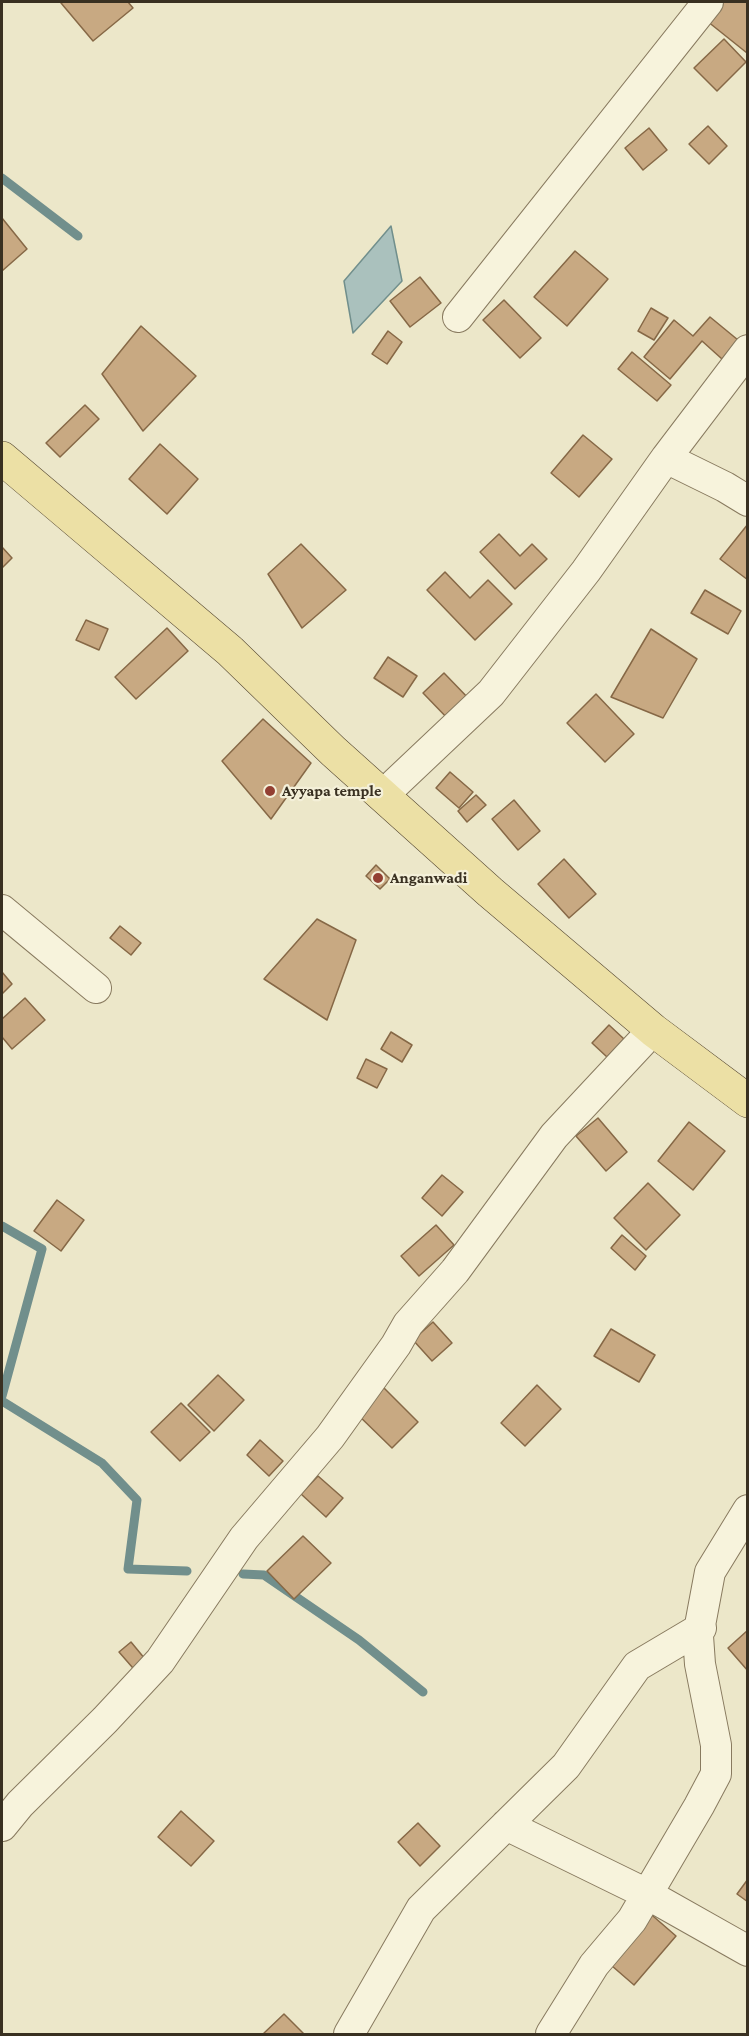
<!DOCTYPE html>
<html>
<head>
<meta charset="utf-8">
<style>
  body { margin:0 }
  #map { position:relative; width:749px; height:2036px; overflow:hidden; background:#ece7c9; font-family:"Crimson Pro",serif }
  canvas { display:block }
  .frame { position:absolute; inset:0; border:3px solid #393021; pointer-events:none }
</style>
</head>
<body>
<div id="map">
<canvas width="749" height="2036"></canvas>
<div class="frame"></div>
</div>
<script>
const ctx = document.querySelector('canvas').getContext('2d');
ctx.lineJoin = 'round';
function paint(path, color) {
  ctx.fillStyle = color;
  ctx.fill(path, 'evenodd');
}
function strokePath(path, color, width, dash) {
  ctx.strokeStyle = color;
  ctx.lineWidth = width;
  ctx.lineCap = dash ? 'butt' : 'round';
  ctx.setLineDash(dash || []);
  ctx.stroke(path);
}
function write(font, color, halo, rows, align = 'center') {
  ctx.font = font + ' "Crimson Pro",serif';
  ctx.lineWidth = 4.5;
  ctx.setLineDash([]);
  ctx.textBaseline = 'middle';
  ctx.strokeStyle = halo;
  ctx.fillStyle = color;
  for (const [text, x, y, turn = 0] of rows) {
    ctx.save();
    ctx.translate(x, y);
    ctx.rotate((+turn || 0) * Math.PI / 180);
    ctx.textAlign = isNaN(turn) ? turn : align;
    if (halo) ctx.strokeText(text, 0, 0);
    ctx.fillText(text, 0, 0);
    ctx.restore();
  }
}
const water = new Path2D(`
  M391 226 402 281 353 333 344 281Z`);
paint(water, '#aac1bd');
strokePath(water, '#718f8c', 1.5);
strokePath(new Path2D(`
  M2 178 78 236
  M2 1226 42 1249 2 1396
  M2 1401 102 1463 137 1500 128 1569 187 1571
  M243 1574 264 1575 359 1640 423 1692`), '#718f8c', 9);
const building = new Path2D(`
  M63 2H128L133 8 93 41 61 3Z
  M721 2H748L747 53 707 21Z
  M724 39 746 62 717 91 694 68Z
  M708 126 727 146 709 164 689 144Z
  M649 128 667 150 643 170 625 148Z
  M2 218 27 249 2 271Z
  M575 251 608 279 567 326 534 297Z
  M420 277 441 303 410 327 390 301Z
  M504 300 541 338 520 358 483 320Z
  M651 308 668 318 654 340 638 331Z
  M710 317 738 340 722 359 702 341 670 379 644 357 674 320 693 336Z
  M141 326 196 376 143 431 102 374Z
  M388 331 402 342 387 364 372 354Z
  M632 352 671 385 657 401 618 369Z
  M85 405 99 419 60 457 46 443Z
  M583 435 612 459 579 497 551 473Z
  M160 444 198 479 167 514 129 479Z
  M748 524V580L720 559Z
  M499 534 520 556 532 544 547 559 515 589 480 552Z
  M301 544 346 590 302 628 268 574Z
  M2 547 12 558 2 568Z
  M445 572 470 598 488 580 512 604 475 640 427 590Z
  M705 590 741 611 728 634 691 613Z
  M86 620 108 629 99 650 76 640Z
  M167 628 188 651 136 699 115 677Z
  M651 629 697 659 663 718 611 697Z
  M388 657 417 676 403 697 374 678Z
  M444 673 472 702 451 722 423 693Z
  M596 694 634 734 605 762 567 723Z
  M263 719 311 763 271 819 222 761Z
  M450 772 473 792 459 808 436 788Z
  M476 795 486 805 467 822 458 811Z
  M514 800 540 831 518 850 492 819Z
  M564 859 596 894 569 918 538 884Z
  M376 865 390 879 380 889 366 876Z
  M317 919 356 940 327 1020 264 979Z
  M120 926 141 943 131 955 110 938Z
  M2 972 12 984 2 994Z
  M25 998 45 1020 12 1049 2 1037V1019Z
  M609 1025 624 1039 607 1057 592 1043Z
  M391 1032 412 1045 402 1062 381 1049Z
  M366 1059 387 1069 377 1088 357 1078Z
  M598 1118 627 1152 606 1171 576 1136Z
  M689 1122 725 1151 693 1190 658 1161Z
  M442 1175 463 1192 442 1216 422 1198Z
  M648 1183 680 1215 646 1250 614 1218Z
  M57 1200 84 1220 61 1251 34 1231Z
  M436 1225 454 1245 419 1276 401 1256Z
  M622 1235 646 1256 635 1270 611 1248Z
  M433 1322 452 1343 432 1361 413 1340Z
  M611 1329 655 1355 639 1382 594 1356Z
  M218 1375 244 1400 214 1431 188 1405Z
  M380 1384 418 1422 392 1448 354 1411Z
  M537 1385 561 1409 525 1446 501 1423Z
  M181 1403 210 1432 180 1461 151 1432Z
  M260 1440 283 1461 269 1476 247 1455Z
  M318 1476 343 1498 326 1517 301 1494Z
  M303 1536 331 1563 294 1599 267 1571Z
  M748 1630V1671L728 1648Z
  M131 1642 150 1665 139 1675 119 1652Z
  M181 1811 214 1841 191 1866 158 1837Z
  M418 1823 440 1846 420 1866 398 1842Z
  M748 1879V1902L737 1894Z
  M646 1910 676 1936 634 1985 604 1959Z
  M284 2014 304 2034H263Z`);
paint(building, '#c8a982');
strokePath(building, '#866846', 1.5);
const minor = new Path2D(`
  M458 317 708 2
  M666 458 725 487 748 501
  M382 796 491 693 586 571 666 458 748 350
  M2 910 96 988
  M506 1825 647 1894 748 1951
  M2 1826 20 1804 105 1720 160 1661 244 1538 330 1437 396 1345 408 1324 455 1271 554 1136 653 1030
  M349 2034 421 1909 566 1766 637 1666 701 1628
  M551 2034 594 1965 632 1920 699 1806 716 1774V1745L700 1664 698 1636 710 1572 748 1510`);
const major = new Path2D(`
  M2 458 230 651 333 751 490 892 653 1030 748 1101`);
strokePath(minor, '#887a5f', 32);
strokePath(major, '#564832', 34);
strokePath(minor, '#f7f3dc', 30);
strokePath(major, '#ece0a5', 33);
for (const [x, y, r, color] of [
  [270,791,6,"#933f32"],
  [378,878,6,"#933f32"]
]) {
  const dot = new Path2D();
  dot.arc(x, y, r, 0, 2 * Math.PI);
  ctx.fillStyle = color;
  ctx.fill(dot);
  strokePath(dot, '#f4f0d9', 2);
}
write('bold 16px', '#393021', '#f4f0d9', [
  ["Ayyapa temple",282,791],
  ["Anganwadi",390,878]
], 'left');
</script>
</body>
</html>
